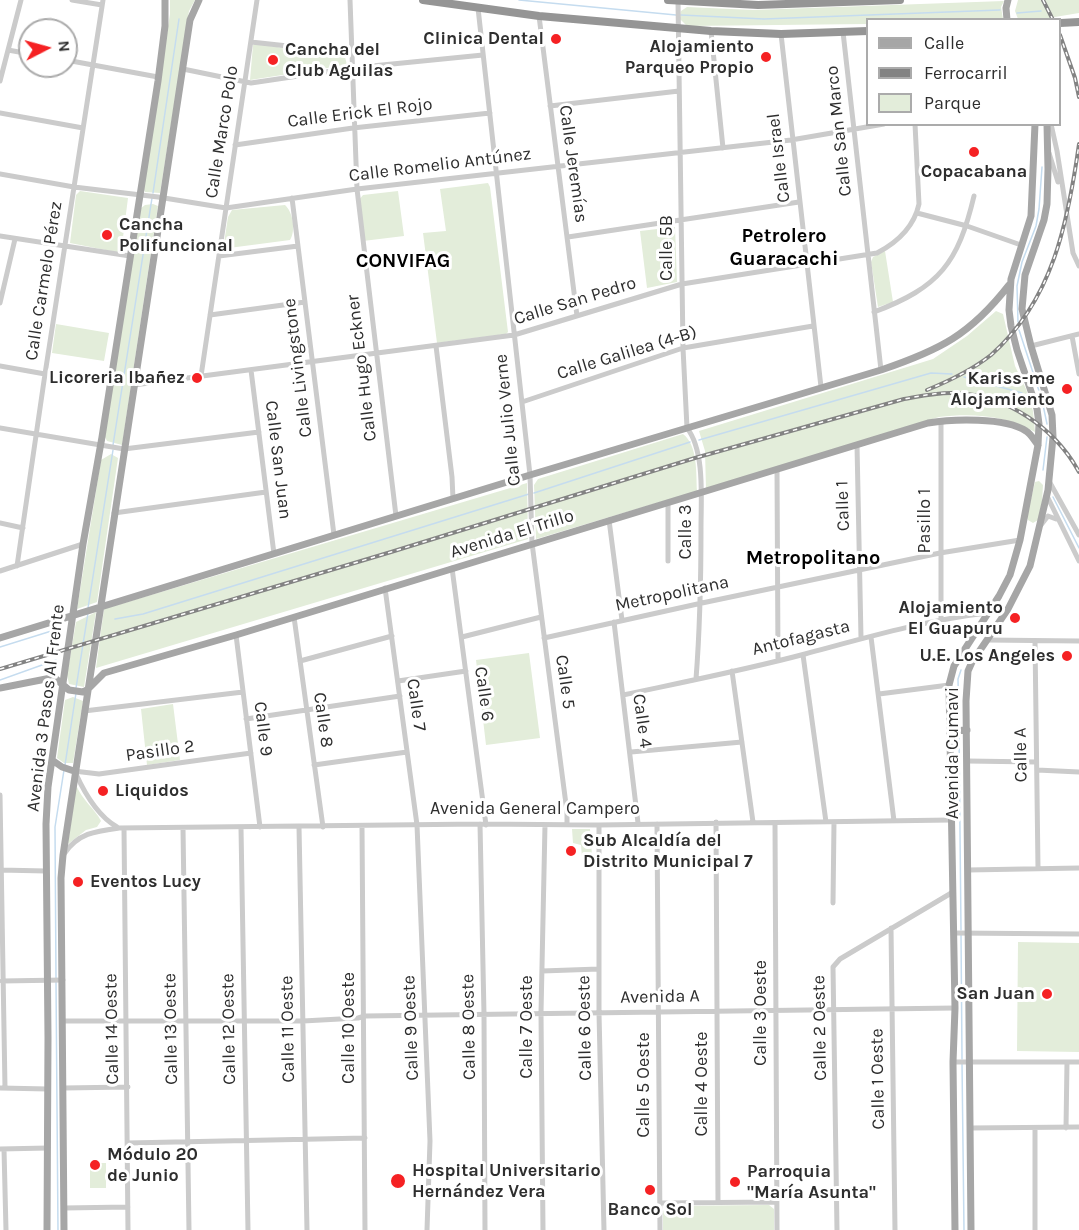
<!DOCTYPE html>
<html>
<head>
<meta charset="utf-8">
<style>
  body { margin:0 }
  #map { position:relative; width:1079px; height:1230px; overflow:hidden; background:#fff; font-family:Karla,sans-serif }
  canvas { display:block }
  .legend { position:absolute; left:866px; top:18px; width:195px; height:108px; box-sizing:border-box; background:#fff; border:2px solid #ababab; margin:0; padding:8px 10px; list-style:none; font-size:18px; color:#2e2e2e }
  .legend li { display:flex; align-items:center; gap:12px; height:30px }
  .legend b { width:30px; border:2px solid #ababab }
  .north { position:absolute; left:18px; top:18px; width:60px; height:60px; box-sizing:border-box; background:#fff; border:2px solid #ababab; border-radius:50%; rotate:84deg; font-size:16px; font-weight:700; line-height:24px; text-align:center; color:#2e2e2e }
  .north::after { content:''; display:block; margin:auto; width:21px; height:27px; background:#f52123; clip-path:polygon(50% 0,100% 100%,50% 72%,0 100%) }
</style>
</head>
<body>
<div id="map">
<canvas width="1079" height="1230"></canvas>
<ul class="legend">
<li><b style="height:8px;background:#a6a6a6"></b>Calle</li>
<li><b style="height:8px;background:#838383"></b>Ferrocarril</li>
<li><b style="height:16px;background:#e3edda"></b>Parque</li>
</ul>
<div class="north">N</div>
</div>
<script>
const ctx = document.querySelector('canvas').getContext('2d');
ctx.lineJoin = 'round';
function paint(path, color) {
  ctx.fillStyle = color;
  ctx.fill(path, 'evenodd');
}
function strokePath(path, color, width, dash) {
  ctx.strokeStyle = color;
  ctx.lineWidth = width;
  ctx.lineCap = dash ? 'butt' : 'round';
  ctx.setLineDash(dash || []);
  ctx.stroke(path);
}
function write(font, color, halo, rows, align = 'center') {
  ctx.font = font + ' Karla,sans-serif';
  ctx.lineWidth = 6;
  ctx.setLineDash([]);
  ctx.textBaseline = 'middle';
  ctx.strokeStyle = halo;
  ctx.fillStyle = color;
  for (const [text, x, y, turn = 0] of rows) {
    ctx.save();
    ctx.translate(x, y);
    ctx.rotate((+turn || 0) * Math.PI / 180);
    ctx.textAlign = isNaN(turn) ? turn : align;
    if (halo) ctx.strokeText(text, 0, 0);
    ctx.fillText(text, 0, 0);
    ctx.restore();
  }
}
paint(new Path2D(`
  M170 0H195L189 11 160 193 145 192 143 188 170 14Z
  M1018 0H1079V13L1043 19H1018L1015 11Z
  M1004 1 1001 7 1003 19 868 20 867 24 687 26 680 19 681 11 687 7 753 10Z
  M256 44 345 57 347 65 250 80 253 45Z
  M488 183 490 187 508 332 506 334 437 343 423 233 446 231 440 189Z
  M80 191 128 198 121 253 70 243 76 195Z
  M398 191 404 236 363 241 359 200 363 195Z
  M153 204 158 206 122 445 107 441 105 437 140 209 145 205Z
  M285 205C293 212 296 231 290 240L229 248 224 243 228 217 232 210Z
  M675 227 677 282 647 288 640 231Z
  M885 251 893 302 878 307 871 262 873 257Z
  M996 311 1003 314 1015 366 1026 389 1033 411 1035 432C1005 415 972 413 939 417L706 489 705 451 699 431 933 359 967 336Z
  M56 324 109 333 104 361 52 353Z
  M683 434C698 445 696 474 697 491L536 539 534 485 538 479Z
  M111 454 118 458 97 602 77 609 101 460Z
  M1039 481 1043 485 1042 502 1038 520 1033 523 1028 520 1027 515 1035 482Z
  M527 483 528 539 96 668 104 609Z
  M96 612 84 687 69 684 67 675 76 622Z
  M529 653 540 738 486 745 476 660Z
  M73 697 83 701 73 763H64L57 758 65 700Z
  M173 704 180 760 147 765 141 709Z
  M76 785C82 800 95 809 101 821L97 827 86 830 68 844Z
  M572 829H590L592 855 590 857H582L581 845 573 843Z
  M1018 942 1079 943V1052L1017 1051Z
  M90 1163H106V1188H90Z
  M769 1205 774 1209V1230H663V1211L668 1206Z`), '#e3edda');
strokePath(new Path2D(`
  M519 0 676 15
  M1017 13 1041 11
  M681 15 764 19 1000 10
  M153 193 179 19
  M1018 322 1017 286 1022 262 1036 226 1039 209 1042 167
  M1019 330 1042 400 1047 424
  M964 377 1022 393
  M699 440 931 373 952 374
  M113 445 152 198
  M1043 470 1047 437
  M534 493 690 442
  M1053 497 1079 548
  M88 608 113 450
  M115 619 143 614 529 494
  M0 647 61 628
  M0 680 56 660
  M76 688 88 613
  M959 729 958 679 961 670
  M959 733 961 930
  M65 765 76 693
  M961 934 962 1059
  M56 978 55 827 64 770
  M56 982 58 1230
  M962 1063 964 1230`), '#c5dcef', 1.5);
strokePath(new Path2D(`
  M72 0 102 5
  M350 0 357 189 396 516
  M678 1 683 348 687 428C705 451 701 498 701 527 701 578 700 628 696 679
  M478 8 530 475 532 543 567 812V824
  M539 16 577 316
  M711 31 723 148
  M843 32 881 370
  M781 34 821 387
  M251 42 352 53
  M8 50 30 54
  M66 60 158 77
  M183 69 251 83 352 68 483 55
  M0 81 21 0
  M550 106 679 91
  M0 113 83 128
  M1051 124 1057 151 1073 253 1079 266
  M235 145 353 128 490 113
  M1049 153 1058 182
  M0 174 74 187 158 197 226 208 357 189 791 140 884 124
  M292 198 334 535
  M917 213 967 226 1021 245
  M0 236 130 256
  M568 237 799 202
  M219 256 298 246
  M0 303 15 239
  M874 312C940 287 958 263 974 196
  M210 315 305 302
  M1072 336 1079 374
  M436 346 452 477 453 499
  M1031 346 1079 334
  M0 366 45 374
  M251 370 274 554
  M201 376 257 0
  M134 385 514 335 682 284 877 253C898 242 914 227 919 204L915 124
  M522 402 683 348 813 326
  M941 421V620
  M0 428 124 449 259 432
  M857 445 861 638
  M777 469 778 660
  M1049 481 1079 535
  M1047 496 1079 561
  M114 513 266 492
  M609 520 622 620
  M0 523 23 528
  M1041 525 1048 516 1056 519
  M668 561V502
  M17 566 45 374 103 0
  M452 568 486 825
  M0 571 83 544
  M385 588 417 825 430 1141 427 1230
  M294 617 323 827
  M614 622 638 823
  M236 635 260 827
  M462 637 541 617
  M871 637 894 821
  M544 638 702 603 940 553 1020 540
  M987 640 1079 641
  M1035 641 1038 868
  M803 655 826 822
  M300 661 392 636
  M732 671 753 822
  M398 681 466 671
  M879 694 949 685
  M623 695C684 682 745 670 805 654 865 638 926 620 987 613
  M84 711 243 692
  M246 719 400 696
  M631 752 742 742
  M967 761 1036 762
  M314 765 407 752
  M1037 770 1079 772
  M74 771 99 774 251 753
  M76 774C85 794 98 816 117 827
  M0 795 5 1088
  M716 822 718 1202
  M775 823 777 1230
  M480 824 484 1014 485 1230
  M657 824 660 1230
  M599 825V1013L604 1230
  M299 827 307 1230
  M362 827 365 1230
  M124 828 128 1230
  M183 828 189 1230
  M241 828 248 1230
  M64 854C78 833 96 831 119 828L480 824 599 825 951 820
  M0 870 46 871
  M968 870 1079 868
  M833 903 834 822
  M891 928 895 1230
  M954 933 1079 934
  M542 971 599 969
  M2 981 63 980
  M63 1021H303L358 1018 365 1016 955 1008
  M953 1062H1079
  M0 1088 48 1089
  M64 1088 128 1087
  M970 1128 1079 1127
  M1066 1128 1067 1062
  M128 1143 365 1138
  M0 1149 48 1148
  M4 1149 6 1230
  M660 1203 776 1202
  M64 1208 128 1207
  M543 1230 541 1013 545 825
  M837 1230 833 967 840 959 953 892
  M1035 1230V1128`), '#cbcbcb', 5);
strokePath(new Path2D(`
  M1007 20 1006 8 1008 0
  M0 638 530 475 881 370C940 350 970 335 1009 285
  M0 688 51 678 56 679 69 690 83 692 87 690 104 673 236 635 928 423C952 419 1005 417 1026 431 1031 434 1034 440 1038 445
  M950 731 967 730
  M52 760 62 767 74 771
  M47 1230 48 1038 46 824 48 787 83 544 102 437 158 81 165 26V0
  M64 1230 61 878 63 855 190 20 199 0
  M955 1230 953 1062 955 1008 949 685 954 666 999 596 1010 575 1020 540 1038 445 1039 424 1037 409 1017 350 1011 326 1009 310 1011 279 1031 216 1035 124
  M971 1230 966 701 968 671 972 662 1008 609 1030 566 1048 490 1053 437 1052 415 1031 346 1022 309 1025 275 1044 220 1047 204 1048 169 1047 124`), '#a6a6a6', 7);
strokePath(new Path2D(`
  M423 0 539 16 711 31 781 34 868 31
  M668 0 758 5 900 0
  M1060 23 1079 22`), '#959595', 8);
const rail = new Path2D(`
  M1043 0 1053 20
  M1060 35 1075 78 1079 97
  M927 390C949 381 972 370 991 355 1053 300 1068 222 1079 144
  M0 669 391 552 695 458 904 399C921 396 938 392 955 393 1007 395 1055 428 1079 472`);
strokePath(rail, '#838383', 4);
strokePath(rail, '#fff', 1.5, [4.5]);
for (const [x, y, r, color] of [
  [556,39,6,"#f52123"],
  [766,57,6,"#f52123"],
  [273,60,6,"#f52123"],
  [974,152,6,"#f52123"],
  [107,235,6,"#f52123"],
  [197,378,6,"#f52123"],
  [1067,389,6,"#f52123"],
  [1015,618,6,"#f52123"],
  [1067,656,6,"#f52123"],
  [103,791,6,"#f52123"],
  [571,851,6,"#f52123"],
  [78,882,6,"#f52123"],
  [1047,994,6,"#f52123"],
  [95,1165,6,"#f52123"],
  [398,1181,8,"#f52123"],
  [735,1182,6,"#f52123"],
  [650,1190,6,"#f52123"]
]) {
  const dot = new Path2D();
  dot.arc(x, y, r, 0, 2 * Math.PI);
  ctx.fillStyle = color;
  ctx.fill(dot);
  strokePath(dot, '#fff', 2);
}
write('bold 18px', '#2e2e2e', '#fff', [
  ["Clinica Dental",544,39,"right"],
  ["Alojamiento",754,47,"right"],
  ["Parqueo Propio",754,68,"right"],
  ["Cancha del",285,50],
  ["Club Aguilas",285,71],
  ["Copacabana",974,172,"center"],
  ["Cancha",119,225],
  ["Polifuncional",119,246],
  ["Licoreria Ibañez",185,378,"right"],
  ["Kariss-me",1055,379,"right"],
  ["Alojamiento",1055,400,"right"],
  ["Alojamiento",1003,608,"right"],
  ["El Guapuru",1003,629,"right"],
  ["U.E. Los Angeles",1055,656,"right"],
  ["Liquidos",115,791],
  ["Sub Alcaldía del",583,841],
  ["Distrito Municipal 7",583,862],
  ["Eventos Lucy",90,882],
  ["San Juan",1035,994,"right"],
  ["Módulo 20",107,1155],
  ["de Junio",107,1176],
  ["Hospital Universitario",412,1171],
  ["Hernández Vera",412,1192],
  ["Parroquia",747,1172],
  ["\"María Asunta\"",747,1193],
  ["Banco Sol",650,1210,"center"]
], 'left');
write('18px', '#2e2e2e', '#fff', [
  ["Calle Erick El Rojo",360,113,-7],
  ["Calle San Marco",839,131,-96],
  ["Calle Marco Polo",222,132,-81],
  ["Calle Israel",779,158,-97],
  ["Calle Jeremías",573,164,82],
  ["Calle Romelio Antúnez",440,165,-7],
  ["Calle 5B",667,248,-90],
  ["Calle Carmelo Pérez",44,281,-81],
  ["Calle San Pedro",575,301,-17],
  ["Calle Galilea (4-B)",627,353,-17],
  ["Calle Livingstone",298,368,-97],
  ["Calle Hugo Eckner",362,368,-97],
  ["Calle Julio Verne",508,420,-96],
  ["Calle San Juan",278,460,83],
  ["Calle 1",843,506,-92],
  ["Pasillo 1",925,521,-90],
  ["Calle 3",686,532,-90],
  ["Avenida El Trillo",512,534,-17],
  ["Metropolitana",672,594,-12],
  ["Antofagasta",801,638,-14],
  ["Calle 5",565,682,82],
  ["Calle 6",484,694,82],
  ["Calle 7",416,705,82],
  ["Avenida 3 Pasos Al Frente",46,708,-83],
  ["Calle 8",323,720,82],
  ["Calle 4",642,721,82],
  ["Calle 9",263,729,83],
  ["Pasillo 2",160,751,-8],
  ["Avenida Cumavi",953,753,-90],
  ["Calle A",1021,755,-91],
  ["Avenida General Campero",535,809],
  ["Avenida A",660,997,-1],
  ["Calle 3 Oeste",761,1013,-90],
  ["Calle 8 Oeste",469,1027,-91],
  ["Calle 7 Oeste",527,1027,-90],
  ["Calle 10 Oeste",349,1028,-90],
  ["Calle 9 Oeste",411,1028,-92],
  ["Calle 6 Oeste",585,1028,-91],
  ["Calle 2 Oeste",820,1028,-91],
  ["Calle 14 Oeste",112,1029,-91],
  ["Calle 13 Oeste",171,1029,-91],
  ["Calle 12 Oeste",229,1029,-91],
  ["Calle 11 Oeste",288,1029,-91],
  ["Calle 1 Oeste",878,1079,-91],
  ["Calle 4 Oeste",702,1084,-90],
  ["Calle 5 Oeste",644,1085,-90]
]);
write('bold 20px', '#000', '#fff', [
  ["Petrolero",784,236],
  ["Guaracachi",784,259],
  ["CONVIFAG",403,261],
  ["Metropolitano",813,558]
]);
</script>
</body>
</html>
